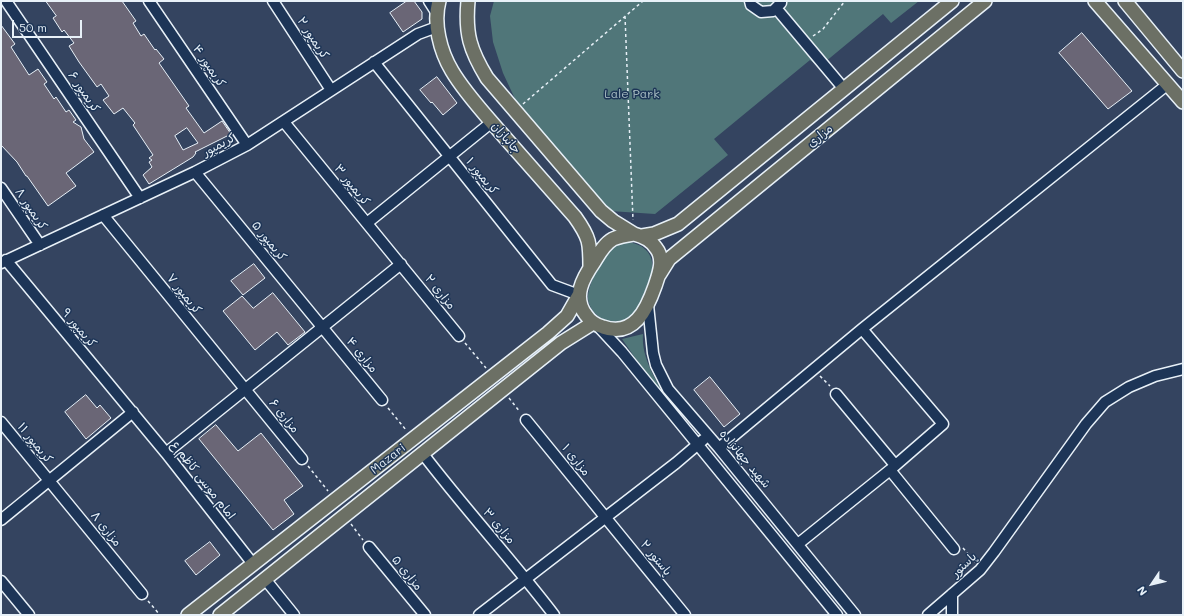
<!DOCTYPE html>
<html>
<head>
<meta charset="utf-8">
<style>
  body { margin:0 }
  #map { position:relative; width:1184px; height:616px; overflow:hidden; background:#344460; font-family:Mali,sans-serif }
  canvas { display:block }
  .frame { position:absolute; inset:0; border:2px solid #e8f1f8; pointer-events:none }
  .north { position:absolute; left:1132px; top:564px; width:40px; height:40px; -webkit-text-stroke:3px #1d3557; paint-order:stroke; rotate:235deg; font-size:11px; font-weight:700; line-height:16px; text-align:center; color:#e8f1f8 }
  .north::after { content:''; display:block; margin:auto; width:14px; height:18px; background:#e8f1f8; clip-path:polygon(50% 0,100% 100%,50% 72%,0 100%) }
  .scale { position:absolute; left:12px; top:20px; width:70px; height:18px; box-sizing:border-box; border:2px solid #e8f1f8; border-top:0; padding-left:5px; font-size:12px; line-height:14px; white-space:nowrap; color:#e8f1f8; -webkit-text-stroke:3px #1d3557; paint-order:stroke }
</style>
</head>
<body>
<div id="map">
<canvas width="1184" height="616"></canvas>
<div class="frame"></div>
<div class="north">N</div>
<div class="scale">50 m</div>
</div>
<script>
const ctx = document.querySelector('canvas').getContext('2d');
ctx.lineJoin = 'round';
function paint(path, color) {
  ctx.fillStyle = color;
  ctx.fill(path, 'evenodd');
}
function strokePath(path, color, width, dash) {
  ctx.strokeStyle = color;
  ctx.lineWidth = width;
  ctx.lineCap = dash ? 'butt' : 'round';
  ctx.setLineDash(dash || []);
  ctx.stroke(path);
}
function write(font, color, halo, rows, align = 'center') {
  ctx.font = font + ' Mali,"Playpen Sans Arabic",sans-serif';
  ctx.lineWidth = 3;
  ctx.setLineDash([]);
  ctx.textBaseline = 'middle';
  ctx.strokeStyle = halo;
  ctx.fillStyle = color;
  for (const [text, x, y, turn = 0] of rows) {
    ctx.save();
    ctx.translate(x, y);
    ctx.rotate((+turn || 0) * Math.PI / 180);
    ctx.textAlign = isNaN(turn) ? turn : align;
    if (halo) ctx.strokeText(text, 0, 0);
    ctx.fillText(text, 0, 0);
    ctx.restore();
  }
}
paint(new Path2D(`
  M494 1H919L891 23 883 14 819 67 810 60 714 139 728 155 655 214 610 211 516 101 503 73 493 42 490 16Z
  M626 242C642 243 655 253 652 271 651 277 648 283 646 288 643 296 641 305 637 311 628 324 607 325 597 315 592 311 589 305 588 299 587 286 602 257 612 248 617 244 621 243 626 242Z
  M643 334C641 359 657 381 668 402L654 385 622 339Z`), '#507679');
const building = new Path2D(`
  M46 1H122L136 21 133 23 141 36 144 34 155 50 156 49 164 59 159 63 189 106 186 108 204 133 222 121 231 134 195 152 196 153 193 157 149 184 143 175 152 167 149 162 152 160 149 158 153 155 133 125 135 123 123 108 114 114 103 100 109 96 101 84 97 87 79 62 69 46 74 43 64 30 62 32 53 18 56 16ZM187 128 198 143 183 150 175 136Z
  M407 1H414L422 12V19L403 32 390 13Z
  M1 25 15 44 11 47 29 75 38 69 47 82 44 84 54 99 56 97 66 112 69 110 76 120 73 122 81 127 84 139 94 152 66 173 76 186 48 206 27 176H26L17 162 1 145Z
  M1082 33 1132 91 1108 109 1059 53Z
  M437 77 457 103 443 115 432 102 431 103 420 90Z
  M254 264 265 278 243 295 231 281Z
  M273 293 305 332 288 345 277 332 255 350 223 311 242 296 253 308Z
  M710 377 740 414 724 427 694 390Z
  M86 395 97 408 100 405 111 418 86 439 65 412Z
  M216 425 238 451 261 433 303 486 284 500 294 514 273 530 199 439Z
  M210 542 220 555 196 575 185 561Z`);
paint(building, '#6a6676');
strokePath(building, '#e8f1f8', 1);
const minor = new Path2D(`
  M6 1 140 198
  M149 1 247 145
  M273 1 331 90
  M429 1 436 12
  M750 1 751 5 761 12 773 11 781 3V1
  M776 8 844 89
  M374 62 552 285 579 295
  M284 122 459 336
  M195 172 382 400
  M1 188 40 245
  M103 215 302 459
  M367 223 492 122
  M6 260 166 453 253 564
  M1 263 195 172 247 145 418 34 437 27
  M648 305 653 353 656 365 668 389 719 448 855 615
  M597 325 622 352 837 615
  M836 394 895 465
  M526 420 685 615
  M1 422 142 594
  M719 448 862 329 1168 84
  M166 453 401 264
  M423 454C465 509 512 560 554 615
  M890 470 954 549
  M1 520 133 412
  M798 544 890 470 943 424 862 329
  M369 547 425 615
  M265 579 294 615
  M1 581 29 615
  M479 615 676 463 703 440
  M928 615 980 570 994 552 1086 424 1105 402 1129 387 1155 376 1183 369
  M952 615V594`);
const major = new Path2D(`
  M439 1C433 23 440 51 452 71 465 93 484 113 501 133 526 161 550 189 575 217 590 238 590 243 590 268
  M468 1C465 34 470 50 487 78L601 211 613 221 634 234
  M1095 1 1183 102
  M1125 1 1183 71
  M634 234C642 236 651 240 656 248 665 259 659 274 655 286 647 309 634 338 603 327 595 325 590 321 586 315 572 297 583 278 594 262 599 254 604 244 613 239 620 236 627 235 634 234Z
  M642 236 654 234 678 224 952 1
  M659 275 669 259 985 1
  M188 615 548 333 567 316 579 295
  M220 615 561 343 593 323`);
strokePath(minor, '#e8f1f8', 13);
strokePath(major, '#e8f1f8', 16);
strokePath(new Path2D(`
  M625 16 633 220
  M813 36 823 29 845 1
  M523 104 643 1
  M465 343 486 368
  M820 376 830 386
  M509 398 520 412
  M388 408 406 430
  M308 466 328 491
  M351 524 363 540
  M963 548 975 562
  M148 601 160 615`), '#e8f1f8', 1.5, [3, 3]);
strokePath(minor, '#1d3557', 10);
strokePath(major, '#6c7065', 13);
write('12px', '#e8f1f8', '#1d3557', [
  ["کریمپور ۲",313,38,57],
  ["کریمپور ۴",209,66,56],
  ["کریمپور ۶",84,92,56],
  ["مزاری",820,136,-39],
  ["جانبازان",506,138,49],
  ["کریمپور",219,145,-28],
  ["کریمپور ۱",482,176,51],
  ["کریمپور ۳",352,185,51],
  ["کریمپور ۸",31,209,56],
  ["کریمپور ۵",269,241,51],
  ["مزاری ۲",440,292,51],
  ["کریمپور ۷",184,294,51],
  ["کریمپور ۹",79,328,50],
  ["مزاری ۴",362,355,51],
  ["مزاری ۶",284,416,51],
  ["کریمپور ۱۱",35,443,51],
  ["Mazari",388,459,-38],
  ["شهید جهانزاده",745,459,50],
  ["مزاری ۱",576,460,51],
  ["امام موسی کاظم ع",203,480,52],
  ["مزاری ۳",499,526,50],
  ["مزاری ۸",106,529,51],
  ["پاستور ۲",656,558,51],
  ["پاستور",964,565,-44],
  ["مزاری ۵",407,573,51]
]);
write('12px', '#abc0c5', '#1d3557', [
  ["Lale Park",632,94]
]);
</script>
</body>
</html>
